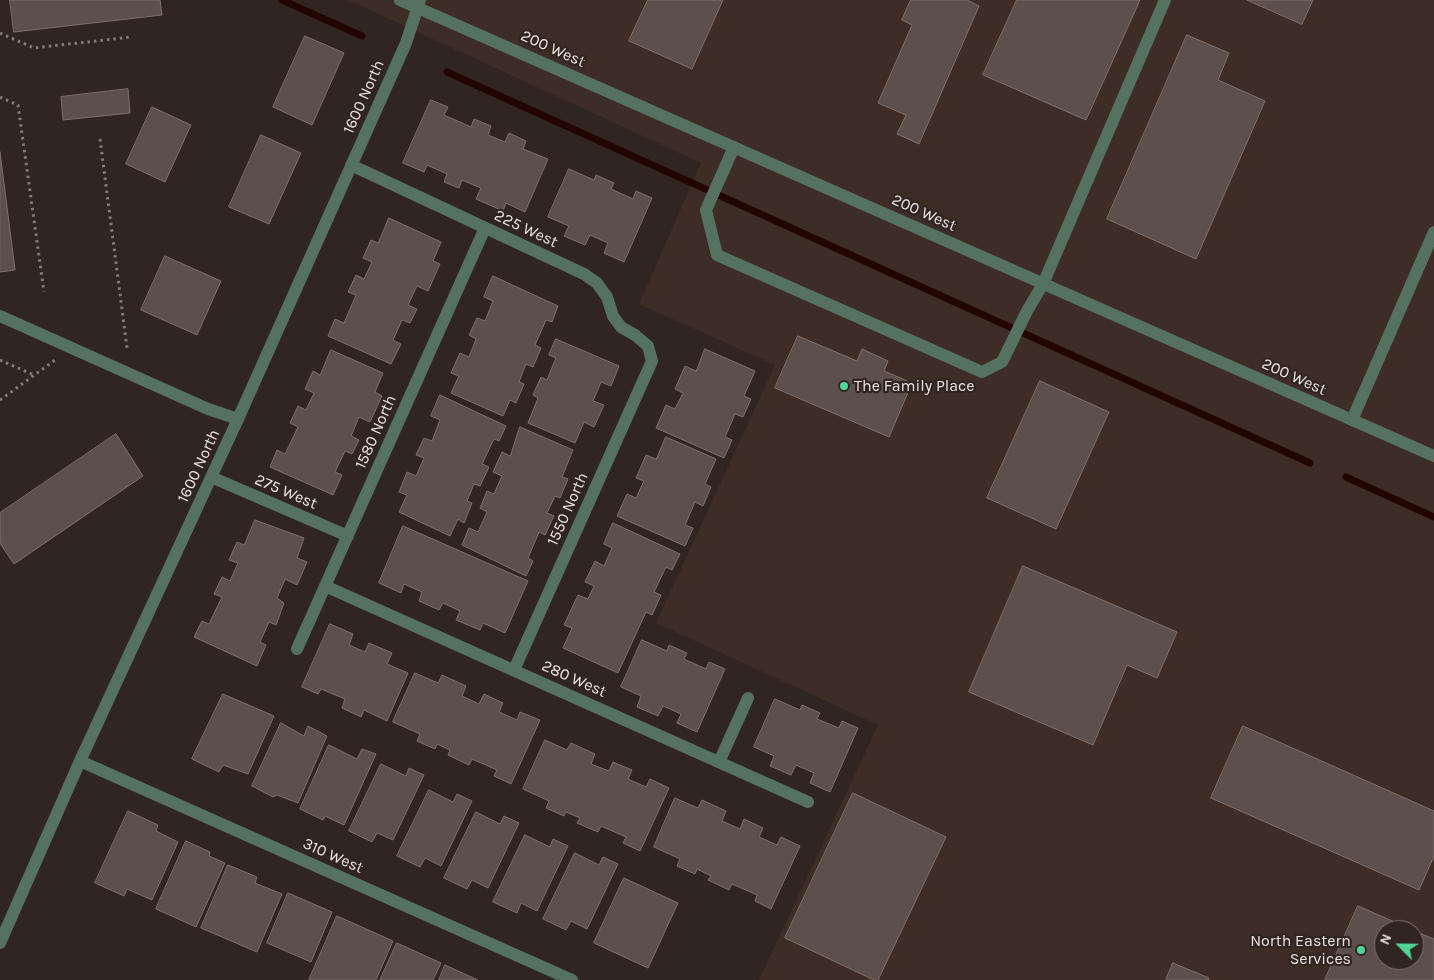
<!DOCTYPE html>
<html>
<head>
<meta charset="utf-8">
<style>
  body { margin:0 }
  #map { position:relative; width:1434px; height:980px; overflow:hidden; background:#312522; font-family:Karla,sans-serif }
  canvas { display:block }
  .north { position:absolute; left:1374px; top:920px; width:50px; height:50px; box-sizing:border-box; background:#312522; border:1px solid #7c716f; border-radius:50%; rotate:293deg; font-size:14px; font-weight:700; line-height:20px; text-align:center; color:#ece4e2 }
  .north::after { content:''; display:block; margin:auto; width:18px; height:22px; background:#52d397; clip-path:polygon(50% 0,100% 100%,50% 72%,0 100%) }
</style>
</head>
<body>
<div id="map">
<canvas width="1434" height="980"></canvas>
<div class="north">N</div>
</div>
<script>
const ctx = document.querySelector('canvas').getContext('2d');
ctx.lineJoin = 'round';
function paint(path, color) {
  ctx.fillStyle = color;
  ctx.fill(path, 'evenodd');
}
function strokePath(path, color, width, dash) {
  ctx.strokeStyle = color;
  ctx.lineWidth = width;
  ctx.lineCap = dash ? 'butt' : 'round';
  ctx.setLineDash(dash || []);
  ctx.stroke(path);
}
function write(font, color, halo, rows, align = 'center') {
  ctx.font = font + ' Karla,sans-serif';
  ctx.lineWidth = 4.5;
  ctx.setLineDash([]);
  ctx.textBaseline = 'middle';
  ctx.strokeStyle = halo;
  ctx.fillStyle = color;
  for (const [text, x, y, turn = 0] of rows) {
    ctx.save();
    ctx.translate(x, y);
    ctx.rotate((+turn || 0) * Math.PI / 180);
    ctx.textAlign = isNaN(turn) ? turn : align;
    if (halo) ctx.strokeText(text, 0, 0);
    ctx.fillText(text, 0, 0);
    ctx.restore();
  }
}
paint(new Path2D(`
  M348 0H1434V980H759L878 725 656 623 775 365 639 304 701 163ZM1384 930H1414V960H1384Z`), '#3e2c26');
strokePath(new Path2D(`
  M282 0 362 36
  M447 72 1310 463
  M1346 477 1434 517`), '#230500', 7);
const building = new Path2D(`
  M10 0H160L162 15 14 32Z
  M648 0H723L692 69 629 41Z
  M911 0H967L979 6 919 144 897 134 906 115 878 103 912 25 902 20Z
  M1017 0H1140L1086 120 983 75Z
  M1247 0H1313L1302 24Z
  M1187 35 1229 53 1218 80 1265 101 1196 259 1107 219Z
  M305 36 344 53 312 125 273 107Z
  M128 89 130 113 63 120 61 97Z
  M431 100 448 107 444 115 471 127 474 119 491 126 488 135 505 142 509 133 526 141 523 149 548 159 525 212 506 203 503 211 476 199 481 188 462 180 459 188 444 182 447 174 427 165 424 172 403 163Z
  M152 107 191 125 165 182 126 164Z
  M261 135 301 153 269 224 229 207Z
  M0 152 15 270 0 272Z
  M569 169 594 180 596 175 614 183 611 189 633 199 636 191 652 198 624 262 604 253 608 243 590 235 585 245 564 236 569 226 548 217Z
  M389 218 441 242 433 261 440 264 428 291 417 286 408 305 417 309 410 323 402 320 393 340 401 344 391 364 328 336 335 319 344 323 356 295 348 292 356 275 364 279 372 262 363 258 371 240 378 243Z
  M165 256 221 281 197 335 141 310Z
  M493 276 558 306 552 322 546 320 535 345 541 348 533 367 526 364 519 382 524 384 516 403 510 400 503 416 451 393 459 376 451 373 460 353 469 357 476 339 469 335 477 318 485 321 493 301 484 297Z
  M798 336 857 361 862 349 888 361 884 371 912 383 889 437 775 388Z
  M556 339 619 366 611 386 601 382 593 401 604 405 594 427 584 422 575 443 528 423 538 398 533 395 541 377 547 380 556 358 549 355Z
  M705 349 755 371 744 396 751 399 743 417 735 414 725 437 732 440 724 458 656 428 666 405 675 409 683 393 675 389 685 366 696 371Z
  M331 350 383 373 375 392 382 396 370 422 359 417 351 436 359 440 352 454 345 451 335 472 342 475 333 495 270 467 277 450 285 454 298 427 290 423 298 406 306 410 314 393 305 389 313 371 320 375Z
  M1040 381 1109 412 1056 529 987 498Z
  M440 395 506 426 499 441 494 439 482 464 489 467 480 486 474 484 467 501 472 503 464 523 458 519 450 536 399 512 407 495 399 492 407 472 416 476 424 458 416 455 424 438 432 441 440 420 431 416Z
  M520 427 573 450 562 477 568 479 560 498 555 496 547 513 554 516 545 535 539 532 528 558 533 561 526 576 462 545 469 528 478 532 487 512 480 508 487 491 494 494 502 476 493 472 502 452 510 456Z
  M116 434 143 476 14 564 0 543V513Z
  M666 437 716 459 705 484 711 487 703 506 695 502 685 525 693 528 685 546 617 516 627 494 636 498 644 481 636 478 646 455 656 459Z
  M255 520 304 538 297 558 307 562 297 585 285 579 277 598 284 603 276 625 269 622 260 642 266 645 257 666 194 637 202 621 209 624 222 597 214 594 222 577 230 581 238 563 229 560 237 542 244 545Z
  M613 523 680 554 672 570 666 567 654 592 661 595 652 615 646 612 618 673 563 648 572 628 564 625 578 595 588 599 594 586 585 582 595 561 604 566 612 548 604 544Z
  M403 526 528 581 505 633 483 623 480 630 456 620 460 611 443 603 439 610 419 601 422 592 404 584 401 593 379 583Z
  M1023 566 1177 632 1157 678 1127 665 1093 745 969 692Z
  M330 624 353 634 349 645 365 652 369 643 392 653 387 664 408 673 387 721 364 710 361 717 342 708 345 699 321 689 318 694 302 687Z
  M642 640 667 651 669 645 687 653 684 659 706 669 709 662 725 669 697 732 677 723 681 714 663 706 658 716 637 707 641 696 621 687Z
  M415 673 438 683 442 675 466 686 462 696 479 704 484 694 503 703 499 712 517 720 520 712 540 720 511 784 494 776 497 770 472 759 469 765 448 755 450 750 437 744 435 749 417 741 420 734 393 722Z
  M223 694 274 716 248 774 223 765 219 772 192 759Z
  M775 699 800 710 802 705 820 713 817 719 839 728 842 721 858 728 830 792 810 783 814 773 796 765 791 775 770 766 774 756 754 747Z
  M281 723 304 736 308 726 327 736 298 803 277 795 273 797 252 786Z
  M1243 726 1434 811V856L1419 890 1211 798Z
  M545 740 567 750 571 743 595 754 591 764 609 771 613 762 632 770 628 779 646 787 650 779 669 788 640 851 623 843 626 837 601 826 598 832 577 823 580 818 566 812 564 816 546 808 549 801 523 789Z
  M329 745 357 759 362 749 376 754 344 825 325 816 323 820 300 809Z
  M381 764 406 776 409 768 424 775 393 840 377 833 372 842 349 831Z
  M429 790 453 802 457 794 472 801 441 866 425 858 420 867 397 856Z
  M853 793 946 837 878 980H874L785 938Z
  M675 798 698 808 702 800 726 811 722 821 740 829 744 819 763 828 759 837 777 845 781 837 800 846 771 909 755 901 757 895 732 884 729 890 708 880 711 876 697 869 695 874 677 866 680 859 654 847Z
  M128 811 158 825 156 831 178 842 152 900 127 889 124 896 95 883Z
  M476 812 500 824 504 816 519 823 488 888 472 880 467 889 444 878Z
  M525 835 550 847 553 839 568 846 537 911 521 903 517 913 493 902Z
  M186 841 210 852 209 856 225 863 196 927 156 909Z
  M575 853 599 865 603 857 618 864 587 929 571 921 566 930 543 919Z
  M228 865 257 877 255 883 282 894 257 952 201 928Z
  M624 878 678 903 648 968 594 943Z
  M288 893 332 912 311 962 267 943Z
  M1358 906 1413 930H1384V960H1414V931L1434 939V980H1325Z
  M337 916 393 941 376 980H309Z
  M397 943 441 963 433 980H380Z
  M1173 963 1209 978 1208 980H1166Z
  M445 965 478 980H439Z`);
paint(building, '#5d504c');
strokePath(building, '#7e706c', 1);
strokePath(new Path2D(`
  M0 33 34 48 131 37
  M0 97 18 105 44 292
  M100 139 127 348
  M0 360 34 375
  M0 400 55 360`), '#857a78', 3, [2.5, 4]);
strokePath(new Path2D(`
  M734 147 706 210 717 255 982 372 1002 362 1027 311 1043 284 1165 0
  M0 316 208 409 238 419
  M1352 420 1434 232
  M719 762 748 698`), '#557261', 12);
strokePath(new Path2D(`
  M400 0 1434 456
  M351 165 584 274 597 283 607 297 613 316 621 327 635 335 648 346 652 361 514 670
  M211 477 348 536
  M325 586 808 802
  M297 649 485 228
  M80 761 572 980
  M0 943 80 761 238 419 406 43 420 0`), '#557261', 12);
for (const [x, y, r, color] of [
  [844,386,5,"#52d397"],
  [1361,950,5,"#52d397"]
]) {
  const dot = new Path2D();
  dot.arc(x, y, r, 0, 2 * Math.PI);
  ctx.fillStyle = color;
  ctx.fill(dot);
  strokePath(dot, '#312522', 2);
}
write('16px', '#ece4e2', '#312522', [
  ["200 West",553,49,24],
  ["1600 North",364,97,-66],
  ["200 West",924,213,24],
  ["225 West",526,229,25],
  ["200 West",1294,377,24],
  ["1580 North",376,432,-66],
  ["1600 North",199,466,-65],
  ["275 West",286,492,23],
  ["1550 North",568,509,-66],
  ["280 West",574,679,24],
  ["310 West",333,856,24]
]);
write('16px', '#ece4e2', '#312522', [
  ["The Family Place",854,386],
  ["North Eastern",1351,941,"right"],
  ["Services",1351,959,"right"]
], 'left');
</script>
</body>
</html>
